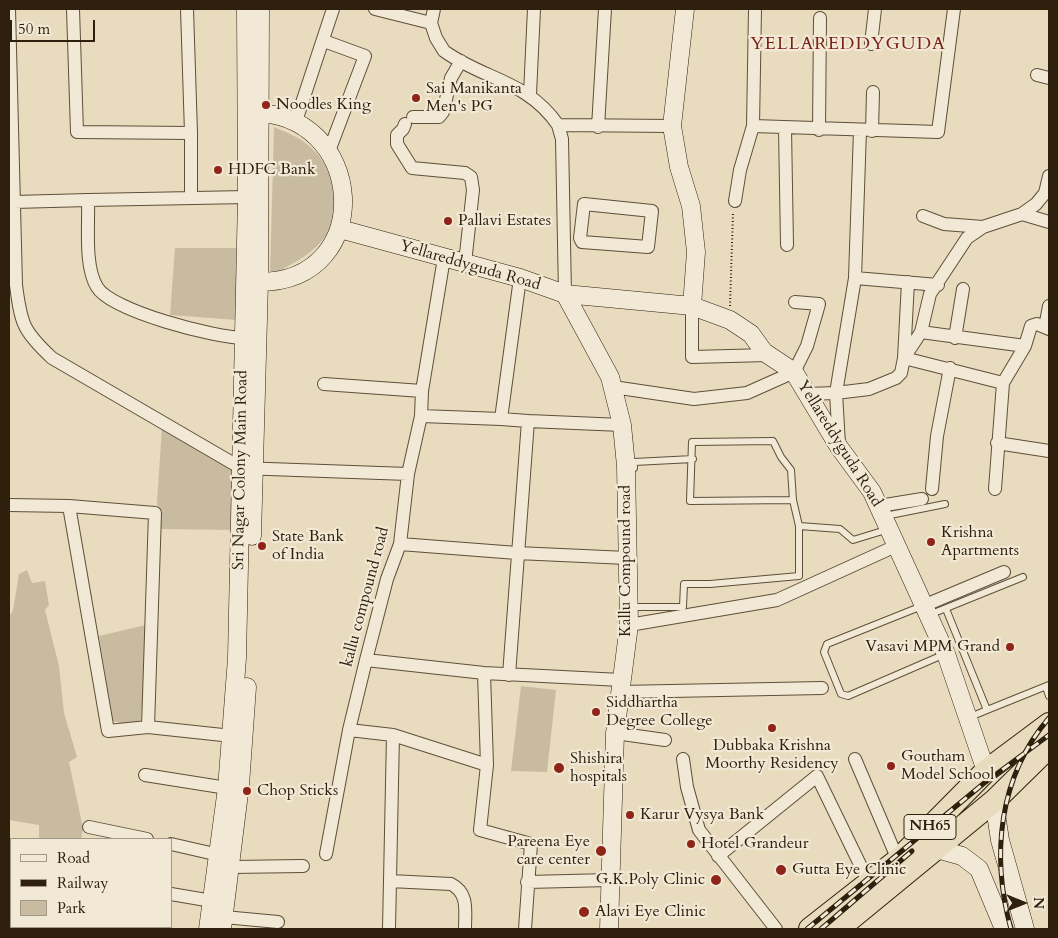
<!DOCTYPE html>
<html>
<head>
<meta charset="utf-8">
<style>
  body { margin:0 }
  #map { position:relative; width:1058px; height:938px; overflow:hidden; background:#e9dbbe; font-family:Cardo,serif }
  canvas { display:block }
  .frame { position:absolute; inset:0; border:10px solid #2f200d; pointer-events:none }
  .legend { position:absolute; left:10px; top:838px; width:162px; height:90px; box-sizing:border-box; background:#f1e8d5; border:1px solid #a39885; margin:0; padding:6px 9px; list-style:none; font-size:15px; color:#2f200d }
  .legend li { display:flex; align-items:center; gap:10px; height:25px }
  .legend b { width:25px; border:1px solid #a39885 }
  .north { position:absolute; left:998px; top:878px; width:50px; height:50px; -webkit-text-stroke:4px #f1e8d5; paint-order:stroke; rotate:90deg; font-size:14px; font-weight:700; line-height:20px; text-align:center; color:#2f200d }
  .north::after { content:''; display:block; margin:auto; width:18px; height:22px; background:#2f200d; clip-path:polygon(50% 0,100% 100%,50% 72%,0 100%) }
  .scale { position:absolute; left:10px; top:20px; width:85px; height:22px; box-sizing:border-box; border:2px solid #2f200d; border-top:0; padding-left:6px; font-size:15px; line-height:18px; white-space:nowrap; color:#2f200d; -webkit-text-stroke:4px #f1e8d5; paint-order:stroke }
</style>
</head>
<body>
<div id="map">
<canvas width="1058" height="938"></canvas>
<div class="frame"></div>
<ul class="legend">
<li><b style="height:6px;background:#f1e8d5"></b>Road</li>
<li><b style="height:6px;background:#2f200d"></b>Railway</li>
<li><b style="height:14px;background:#c9bba0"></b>Park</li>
</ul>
<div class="north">N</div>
<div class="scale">50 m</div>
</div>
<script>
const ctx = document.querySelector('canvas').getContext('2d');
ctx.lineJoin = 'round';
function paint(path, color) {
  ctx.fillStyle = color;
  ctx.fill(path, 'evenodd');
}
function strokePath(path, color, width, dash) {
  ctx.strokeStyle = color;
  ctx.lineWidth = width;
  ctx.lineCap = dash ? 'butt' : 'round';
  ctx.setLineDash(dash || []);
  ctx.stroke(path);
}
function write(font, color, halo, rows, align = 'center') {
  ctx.font = font + ' Cardo,serif';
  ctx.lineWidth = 4.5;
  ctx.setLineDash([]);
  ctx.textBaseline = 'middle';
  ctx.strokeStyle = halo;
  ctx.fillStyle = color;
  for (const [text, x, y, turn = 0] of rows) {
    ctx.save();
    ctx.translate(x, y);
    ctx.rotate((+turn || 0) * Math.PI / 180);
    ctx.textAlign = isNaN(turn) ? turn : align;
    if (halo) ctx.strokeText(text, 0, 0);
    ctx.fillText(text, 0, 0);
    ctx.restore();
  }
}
paint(new Path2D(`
  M274 127C285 132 299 137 308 145 330 163 345 197 332 225 321 250 294 264 270 275Z
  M175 248H236L237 320 170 315Z
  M162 426 237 467 233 530 161 529 157 503Z
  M27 570 32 583 45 581 49 605 45 610 59 666 64 713 77 757 69 762 83 828 81 839H39V825L9 820V614H11L13 610 19 574Z
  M146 625 145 676 140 728 113 721 99 636Z
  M521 686 556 690 547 772 511 771Z`), '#c9bba0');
const lane = new Path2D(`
  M634 468V462L693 459
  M885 516 945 504
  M799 526 840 529 853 540 889 529
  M634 603V607H683L684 584H710L799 576V526L793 500 690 501 692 442 773 441 781 457 791 470 793 500
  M922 606 827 644 824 652 841 694 848 696 945 654
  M946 609 987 710 1049 685
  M929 615 1023 577
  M1046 687 1049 696
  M970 717 987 710`);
const street = new Path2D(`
  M9 9 16 285C21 324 23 331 52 358L241 468 408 474
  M73 9 77 132 191 133 187 9
  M375 9 431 23 436 38 444 51C484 80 527 80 558 125L672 126
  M431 23 434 9
  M324 41 365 56 329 151
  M871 44 875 9
  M1037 75 1049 78
  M530 94 534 9
  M413 117H439L443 112 451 78 461 61
  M296 121 333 9
  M405 124 403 129 397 135V144L412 168 465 173 471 177 473 190 465 263
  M558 125 562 139 565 294
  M753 126 938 132 954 9
  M598 127 605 9
  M785 128 787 245
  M819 130 820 18
  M872 131 873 92
  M191 198V133
  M88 200 247 197
  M735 201 740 170 753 126 755 9
  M14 202 88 200C89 225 84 266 97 287 111 311 216 338 244 338
  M584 204 652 211 648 247 582 242 580 238Z
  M1022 214 1049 222
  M923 216 944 224 983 227
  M855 278 938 285
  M908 282 904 358 1003 383
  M692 306V357L768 355
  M1045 327 1049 306
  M921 332 1025 346
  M955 338 963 289
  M324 384 422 391
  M613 387 694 399 747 393 794 372 807 346 819 304 795 302
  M807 394 836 393 869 389 896 378 901 373 904 358 921 332 930 294 967 238 983 227 1022 214 1036 204 1045 193 1049 176
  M421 416 501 419
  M528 421 622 425
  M997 443 1049 451
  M839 444 836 393 855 278 860 130
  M932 489 937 436 950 368
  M995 489 1003 383 1025 346 1031 326 1037 324 1049 329
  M9 505 69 506 155 513 148 727
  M69 506 108 731 148 727 232 736
  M879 506 922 499
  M400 544 517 553 627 558
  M923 606 1004 572
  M629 625 777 600 898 545
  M366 660 484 673 621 680
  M484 673 487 765 480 830 531 844 525 929
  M509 675 528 421 501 419 520 278
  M620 692 822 688
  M349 730 393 735
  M615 733 665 740
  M683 759 687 787 699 830 776 929
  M855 759 898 860
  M145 775 227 788
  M89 827 147 839
  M171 844 219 855
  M326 854 349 730 366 660 387 579 400 544 408 474 421 416 422 391 444 258
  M718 856 817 776 869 883
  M9 863H11
  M231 867 303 866
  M390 881 451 884C469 893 465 911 465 929
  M527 882 610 880
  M171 894 212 901
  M224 917 278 922
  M23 929 24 927
  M389 929 393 735 487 765`);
const secondary = new Path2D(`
  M685 9 672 126 679 167 691 206 696 252 692 306
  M249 113C366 108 379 282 259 282
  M340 229 520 278 565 294 692 306 730 320 751 334 764 352 794 372 839 447 872 492 946 654 986 771
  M565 294 610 377 622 425 626 466 629 625 615 733 609 929
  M252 536 259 282 260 9
  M994 801 1000 840 1025 929
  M937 849 962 856 979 869 1004 929
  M208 929 227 788 237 658 247 197 246 9
  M222 929 240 785 247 687`);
const highway = new Path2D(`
  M810 929 898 860 986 771 1049 724
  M838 929 994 801 1049 747`);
strokePath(lane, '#5e4f39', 8);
strokePath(street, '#5e4f39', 14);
strokePath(secondary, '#2f200d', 19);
strokePath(highway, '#2f200d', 24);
strokePath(new Path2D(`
  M730 306 733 213`), '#2f200d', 2, [1, 2.5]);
strokePath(lane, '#f1e8d5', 6);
strokePath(street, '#f1e8d5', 12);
strokePath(secondary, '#f1e8d5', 18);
strokePath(highway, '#e9dbbe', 22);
const rail = new Path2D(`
  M807 929 983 784 1049 735
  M821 929 912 851
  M1011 929C991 857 998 777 1049 718`);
strokePath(rail, '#2f200d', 5);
strokePath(rail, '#f1e8d5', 3, [9]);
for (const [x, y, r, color] of [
  [416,98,5,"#8f2418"],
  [266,105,5,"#8f2418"],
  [218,170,5,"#8f2418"],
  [448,221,5,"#8f2418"],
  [931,542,5,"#8f2418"],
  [262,546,5,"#8f2418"],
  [1010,647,5,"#8f2418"],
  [596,712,5,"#8f2418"],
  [772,728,5,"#8f2418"],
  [891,766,5,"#8f2418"],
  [559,768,6,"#8f2418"],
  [247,791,5,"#8f2418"],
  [630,815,5,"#8f2418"],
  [691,844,5,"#8f2418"],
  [601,851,6,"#8f2418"],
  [781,870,6,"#8f2418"],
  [716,880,6,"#8f2418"],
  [584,912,6,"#8f2418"]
]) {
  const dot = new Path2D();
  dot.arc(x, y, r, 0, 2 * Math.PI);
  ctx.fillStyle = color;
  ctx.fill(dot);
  strokePath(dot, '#f1e8d5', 2);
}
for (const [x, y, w] of [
  [930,827,52]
]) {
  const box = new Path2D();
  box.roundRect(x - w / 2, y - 12.5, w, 25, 4);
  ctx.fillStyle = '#f1e8d5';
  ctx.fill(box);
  strokePath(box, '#2f200d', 1);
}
write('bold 15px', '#2f200d', null, [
  ["NH65",930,827]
]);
write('16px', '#2f200d', '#f1e8d5', [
  ["Sai Manikanta",426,89],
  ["Men's PG",426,107],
  ["Noodles King",276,105],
  ["HDFC Bank",228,170],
  ["Pallavi Estates",458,221],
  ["Krishna",941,533],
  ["Apartments",941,551],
  ["State Bank",272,537],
  ["of India",272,555],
  ["Vasavi MPM Grand",1000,647,"right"],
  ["Siddhartha",606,703],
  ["Degree College",606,721],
  ["Dubbaka Krishna",772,746,"center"],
  ["Moorthy Residency",772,764,"center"],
  ["Goutham",901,757],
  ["Model School",901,775],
  ["Shishira",570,759],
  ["hospitals",570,777],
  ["Chop Sticks",257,791],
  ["Karur Vysya Bank",640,815],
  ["Pareena Eye",590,842,"right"],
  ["care center",590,860,"right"],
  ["Hotel Grandeur",701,844],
  ["Gutta Eye Clinic",792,870],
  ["G.K.Poly Clinic",705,880,"right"],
  ["Alavi Eye Clinic",595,912]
], 'left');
write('16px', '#2f200d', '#f1e8d5', [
  ["Yellareddyguda Road",470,266,16],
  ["Yellareddyguda Road",839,444,58],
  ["Sri Nagar Colony Main Road",241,470,-89],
  ["Kallu Compound road",626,561,-90],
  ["kallu compound road",366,597,-75]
]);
ctx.letterSpacing = '1px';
write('18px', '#7a1f14', '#f1e8d5', [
  ["YELLAREDDYGUDA",848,45]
]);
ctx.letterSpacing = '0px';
</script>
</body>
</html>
